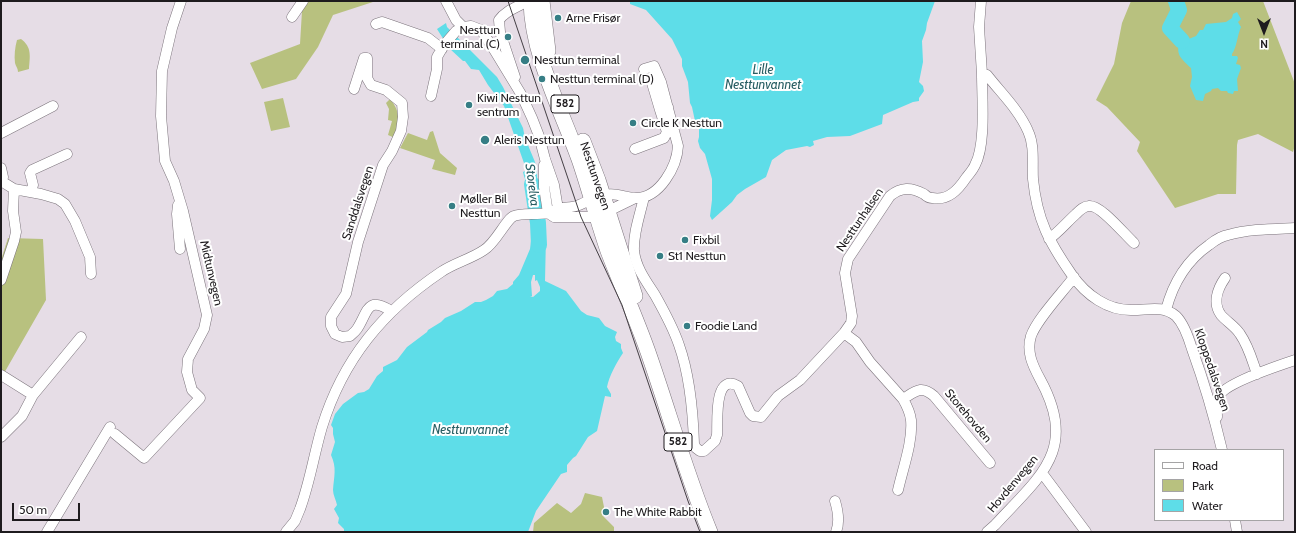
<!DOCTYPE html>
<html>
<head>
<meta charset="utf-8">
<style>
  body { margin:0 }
  #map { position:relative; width:1296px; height:533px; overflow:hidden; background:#e6dde6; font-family:Cabin,sans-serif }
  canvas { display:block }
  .frame { position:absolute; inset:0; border:2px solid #1e1b1e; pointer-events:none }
  .legend { position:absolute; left:1154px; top:449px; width:130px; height:72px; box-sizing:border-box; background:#fff; border:1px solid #a5a4a5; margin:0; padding:5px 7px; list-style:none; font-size:12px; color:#1e1b1e }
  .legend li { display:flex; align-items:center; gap:8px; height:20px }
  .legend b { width:20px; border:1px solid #a5a4a5 }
  .north { position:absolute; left:1244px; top:12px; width:40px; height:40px; -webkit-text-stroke:3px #fff; paint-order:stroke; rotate:180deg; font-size:11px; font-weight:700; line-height:16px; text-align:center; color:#1e1b1e }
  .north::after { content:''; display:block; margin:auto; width:14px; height:18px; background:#1e1b1e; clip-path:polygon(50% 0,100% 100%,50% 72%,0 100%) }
  .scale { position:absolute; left:12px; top:503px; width:68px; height:18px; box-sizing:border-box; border:2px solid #1e1b1e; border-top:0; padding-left:5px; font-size:12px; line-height:14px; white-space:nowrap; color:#1e1b1e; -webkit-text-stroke:3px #fff; paint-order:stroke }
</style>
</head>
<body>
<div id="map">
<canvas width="1296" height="533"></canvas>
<div class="frame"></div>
<ul class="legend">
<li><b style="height:5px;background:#fff"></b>Road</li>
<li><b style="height:11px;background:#b8c17f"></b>Park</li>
<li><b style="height:11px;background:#5edde8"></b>Water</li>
</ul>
<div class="north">N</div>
<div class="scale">50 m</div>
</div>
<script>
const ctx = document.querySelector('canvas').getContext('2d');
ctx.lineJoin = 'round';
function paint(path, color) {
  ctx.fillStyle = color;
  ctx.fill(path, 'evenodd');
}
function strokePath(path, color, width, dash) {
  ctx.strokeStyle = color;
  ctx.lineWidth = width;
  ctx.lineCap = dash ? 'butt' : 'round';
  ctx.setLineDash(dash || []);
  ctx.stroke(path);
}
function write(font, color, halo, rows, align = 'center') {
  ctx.font = font + ' Cabin,sans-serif';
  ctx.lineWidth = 4;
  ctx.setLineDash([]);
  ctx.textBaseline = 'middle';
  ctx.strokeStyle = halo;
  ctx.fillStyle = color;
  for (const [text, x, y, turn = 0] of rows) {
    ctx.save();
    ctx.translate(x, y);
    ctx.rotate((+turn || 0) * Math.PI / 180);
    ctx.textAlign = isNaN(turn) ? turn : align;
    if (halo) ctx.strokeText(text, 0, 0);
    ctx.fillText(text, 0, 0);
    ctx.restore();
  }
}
paint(new Path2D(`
  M300 1H376L333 15 318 47 296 79 262 89 250 63 300 44 302 11Z
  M1131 1H1263L1295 84V145L1293 152 1258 134 1238 140 1237 145 1236 194H1218L1175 208 1137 151 1140 142 1107 107 1096 100 1114 64 1122 23Z
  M21 39C32 47 30 56 29 69L18 72C18 68 16 67 15 63 14 56 15 47 17 40Z
  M283 98 290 127 271 131 264 102Z
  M390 99C402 113 398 122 395 138L388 135 392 121 388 120 389 109 386 103Z
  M433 131 440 153 457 168 455 175 432 169 435 160 400 148 408 133 427 140 430 132Z
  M8 238 43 239 46 300 3 375H1V260Z
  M585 493 602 497 604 507 602 515 614 527V532H533L534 523 557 503 571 513 581 504Z`), '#b8c17f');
paint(new Path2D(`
  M630 1H935L927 23 926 30 922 41 923 62 919 82 923 86 924 91 919 98V101L913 102 883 115 882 124 850 136 827 137 813 141 814 145 810 147 807 146 786 150 772 160 766 177 745 189 737 195 732 202 712 220 710 216 712 200V179L705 154 700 148 698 141 699 137V127L695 121 692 107 690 103 688 82 682 66V59L672 39 646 10 630 4Z
  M1237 12 1241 19 1238 22 1241 27C1237 36 1237 47 1232 54V56H1237L1238 58 1236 64 1240 65 1241 68 1237 79 1238 91H1234L1233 94 1228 93 1227 91H1221L1218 88 1212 89 1211 91 1205 94 1203 101 1196 100 1190 86 1192 77 1191 68C1182 59 1176 56 1179 43L1196 36 1200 30H1203L1206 24 1226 22 1232 18 1233 14Z
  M446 23 447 27 497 77 503 87 523 128 525 138 535 162 537 172 538 201 536 204 530 205C534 194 525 183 523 172L525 171V166L504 106 488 85 479 70 471 69 465 61H463L449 48 437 29Z
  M542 223 546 237 545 281 566 291 581 311 587 315 599 318 605 326 617 332 615 337 616 341 621 344V348L623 353C617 362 609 376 607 387L611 394V397L605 396 597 431 588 437 576 456 573 458 567 465V472L561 474 536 511 528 532H344V529L338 523 339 518 334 509 337 505C336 500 333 495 333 490 334 476 337 468 331 455L335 442 333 434V428L331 425 335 414 343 404 358 393 364 392 369 389 377 376 383 371V367L397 360 407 347 427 332 428 330 441 322 445 318 461 311 475 302H481L486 300 493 296 497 291 507 289 513 284V282L519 275 530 249 533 224ZM533 275H535V281L537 280 540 287V291L533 297 530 296H532L531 282Z`), '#5edde8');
strokePath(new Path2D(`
  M1176 1 1179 10 1170 28 1182 41
  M532 184 538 223 539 245`), '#5edde8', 16);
const minor = new Path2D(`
  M446 1 456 20 463 27
  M981 1 979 27 982 74 987 75C1001 93 1019 110 1028 131 1035 146 1032 163 1033 179 1037 220 1049 242 1072 275 1086 295 1108 311 1133 310 1148 310 1163 305 1176 316 1184 324 1189 339 1192 349 1204 382 1214 416 1222 450
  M292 17 303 1
  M376 24 382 22 428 38 442 49
  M515 77 500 32 499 20C506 10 518 7 528 1
  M652 83 660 110
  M354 89 364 58H367V78L371 85 386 90 402 103 403 117 401 131 392 151 383 165 358 242 346 294 331 317V326L335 334 342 337 350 336C352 334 355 332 357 329 368 313 366 295 391 311
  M431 96 437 69V57L444 45 456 31 463 27 471 26 481 30 493 48 521 94 532 118 539 136 545 159 554 185 558 209
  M1 133 53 106
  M635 149 664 138 667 132 660 110 668 107
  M544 165V187L548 213
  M1 168 3 177 2 182
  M1 181 14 189 41 194 58 199 65 204 75 221 90 257 91 274
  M31 192 33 185 30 173 32 170 67 154
  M644 197C640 215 633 233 634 251 636 268 646 281 655 295 664 311 673 327 679 345 690 376 693 410 694 444L696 448 700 451H704L715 441 717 435C718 424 713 372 738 386L750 413 753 416 761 417 778 396 800 380 844 333 851 323 852 316 845 273 848 259 890 196C901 187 911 187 924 194 926 196 929 198 932 198 948 201 958 190 966 178 969 174 973 170 975 165 986 145 982 98 982 74
  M178 205 177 214 180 249
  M548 213 554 217H596L635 198
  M1049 239C1059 232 1067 222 1076 214 1080 210 1084 206 1089 206 1100 204 1125 235 1134 243
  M1225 278C1218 288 1212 303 1221 315 1227 322 1235 326 1240 334 1249 347 1252 360 1257 374
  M1 280 14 241 16 232 13 211 14 189
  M1166 310C1173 283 1186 261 1209 245 1214 241 1221 236 1228 235 1249 229 1273 229 1295 228
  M844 333 856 342 870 362 903 399C916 391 921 385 934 396L990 463
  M1 375 33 395 81 337
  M1217 417C1217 411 1216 402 1219 396 1225 383 1280 365 1295 360
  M115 434 144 458 200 398 192 390 187 372 188 359 204 329 207 315 183 211 174 181 165 161 161 116 162 71 172 28 181 1
  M1 437 22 416 33 395
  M1042 473 1086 532
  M898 490C903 468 913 441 911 420 910 412 907 406 903 399
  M835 501C838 511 840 522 836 532
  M1235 520 1237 532
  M47 532 110 427
  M286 532 295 521 300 509C310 482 314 454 322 427 343 359 383 311 441 272 454 263 471 259 484 250 496 243 506 219 514 216 521 213 538 215 547 213 551 212 554 210 558 209 565 207 572 208 579 205 587 202 595 196 604 195 618 192 624 198 636 198 660 198 677 166 678 146L661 82 654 66 644 69
  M987 532 995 525C1040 476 1079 450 1040 379 1033 366 1026 352 1031 336 1037 319 1062 293 1074 277`);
const primary = new Path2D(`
  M531 1C532 56 562 111 580 162 590 192 598 222 608 251 621 285 636 318 648 352 669 412 686 474 710 532
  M542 1 548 51
  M583 141 598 180 635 296`);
strokePath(minor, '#7c747c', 11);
strokePath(primary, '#7c747c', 16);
strokePath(minor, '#fff', 10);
strokePath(primary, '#fff', 15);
strokePath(new Path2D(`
  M508 1 581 217 622 305 688 501 700 532`), '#443f44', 1);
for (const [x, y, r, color] of [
  [558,18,4,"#367e85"],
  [508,37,4,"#367e85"],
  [525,60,5,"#367e85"],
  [542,79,4,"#367e85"],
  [469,105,4,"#367e85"],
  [633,123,4,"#367e85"],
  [485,140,5,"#367e85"],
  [452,206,4,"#367e85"],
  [685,240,4,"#367e85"],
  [660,256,4,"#367e85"],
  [687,326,4,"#367e85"],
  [606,512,4,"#367e85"]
]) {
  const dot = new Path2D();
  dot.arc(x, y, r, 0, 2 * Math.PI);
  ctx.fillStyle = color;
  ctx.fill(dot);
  strokePath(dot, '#fff', 1.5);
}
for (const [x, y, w] of [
  [565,104,28],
  [678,442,28]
]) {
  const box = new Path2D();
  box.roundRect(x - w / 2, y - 9, w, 18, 3);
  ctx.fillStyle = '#fff';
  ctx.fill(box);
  strokePath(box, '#1e1b1e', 1);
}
write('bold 11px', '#1e1b1e', null, [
  ["582",565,104],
  ["582",678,442]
]);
write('12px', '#1e1b1e', '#fff', [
  ["Arne Frisør",566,18],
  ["Nesttun",500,30,"right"],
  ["terminal (C)",500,44,"right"],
  ["Nesttun terminal",534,60],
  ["Nesttun terminal (D)",550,79],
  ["Kiwi Nesttun",477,98],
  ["sentrum",477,112],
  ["Circle K Nesttun",641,123],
  ["Aleris Nesttun",494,140],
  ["Møller Bil",460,199],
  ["Nesttun",460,213],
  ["Fixbil",693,240],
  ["St1 Nesttun",668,256],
  ["Foodie Land",695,326],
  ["The White Rabbit",614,512]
], 'left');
write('12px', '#1e1b1e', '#fff', [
  ["Nesttunvegen",595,176,71],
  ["Sanddalsvegen",358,203,-72],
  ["Nesttunhalsen",860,220,-56],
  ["Midtunvegen",211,273,77],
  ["Kloppedalsvegen",1212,370,71],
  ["Storehovden",968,416,50],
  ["Hovdenvegen",1013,484,-50]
]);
write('italic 13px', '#285e63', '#fff', [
  ["Lille",763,70],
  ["Nesttunvannet",763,85],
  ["Storelva",532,185,83],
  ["Nesttunvannet",470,430]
]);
</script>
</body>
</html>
